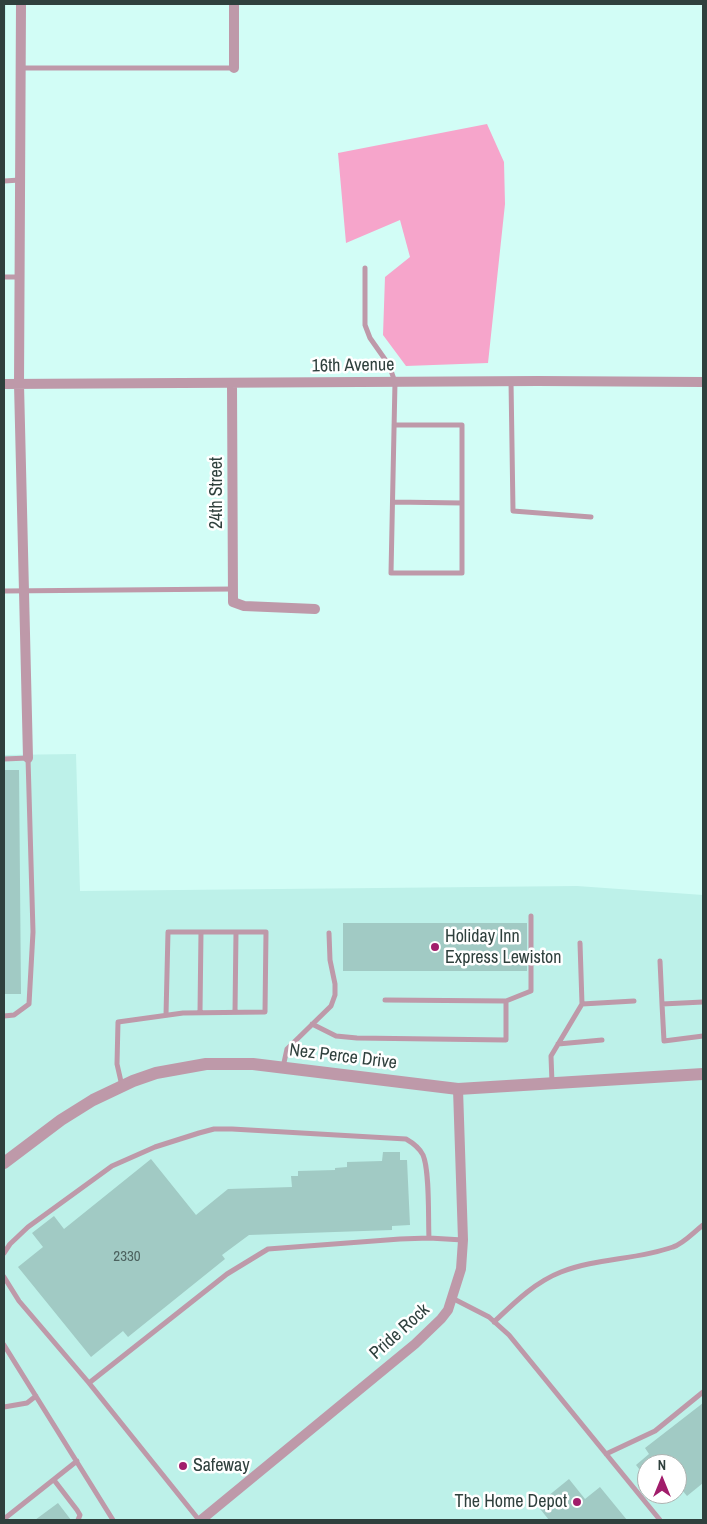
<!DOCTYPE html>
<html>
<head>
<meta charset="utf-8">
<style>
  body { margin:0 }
  #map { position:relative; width:707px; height:1524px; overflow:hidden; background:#d2fdf6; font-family:"Archivo Narrow",sans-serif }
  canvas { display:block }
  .frame { position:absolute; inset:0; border:5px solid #2f403d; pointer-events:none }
  .north { position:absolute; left:637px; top:1454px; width:50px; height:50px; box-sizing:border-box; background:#fff; border:1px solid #acb3b1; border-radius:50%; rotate:0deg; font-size:14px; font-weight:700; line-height:20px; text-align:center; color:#2f403d }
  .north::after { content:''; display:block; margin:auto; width:18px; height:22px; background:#a11d6b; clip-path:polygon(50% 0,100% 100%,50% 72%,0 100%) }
</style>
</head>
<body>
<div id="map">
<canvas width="707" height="1524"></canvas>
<div class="frame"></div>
<div class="north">N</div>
</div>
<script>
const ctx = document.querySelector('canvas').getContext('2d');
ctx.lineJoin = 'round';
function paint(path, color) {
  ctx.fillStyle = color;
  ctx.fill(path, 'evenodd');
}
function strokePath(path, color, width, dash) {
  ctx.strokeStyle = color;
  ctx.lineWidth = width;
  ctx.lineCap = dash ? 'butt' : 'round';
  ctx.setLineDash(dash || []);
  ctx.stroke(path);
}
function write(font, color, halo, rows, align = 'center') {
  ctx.font = font + ' "Archivo Narrow",sans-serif';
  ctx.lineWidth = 5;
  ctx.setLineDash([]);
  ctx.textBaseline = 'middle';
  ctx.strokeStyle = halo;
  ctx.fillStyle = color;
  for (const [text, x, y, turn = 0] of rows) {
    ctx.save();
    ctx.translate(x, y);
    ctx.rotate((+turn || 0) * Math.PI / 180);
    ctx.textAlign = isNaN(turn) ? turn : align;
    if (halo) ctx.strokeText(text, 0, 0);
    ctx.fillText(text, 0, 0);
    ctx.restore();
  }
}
paint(new Path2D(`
  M4 4H6L4 145Z
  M76 754 80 891 577 886 703 895V1520H4V755ZM647 1464H677V1494H647Z`), '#bdf1e9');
paint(new Path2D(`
  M487 124 504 162 505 204 488 363 406 366 383 335 385 277 410 257 400 220 346 243 338 153Z`), '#f6a5cb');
paint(new Path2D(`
  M4 770H19L21 994H4Z
  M343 923H527V971H343Z
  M383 1152H400V1160H407L410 1225 392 1226V1230L249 1235 222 1255 225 1259 128 1337 123 1331 91 1357 18 1267 43 1247 32 1233 54 1216 64 1229 151 1159 196 1215 228 1189 292 1187 291 1176H298V1171L335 1170V1168L347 1167V1162L382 1161Z
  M703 1403V1483L687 1496 677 1484V1464H647V1479L636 1465 649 1454 645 1448Z
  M569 1479 585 1499 600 1487 627 1520H549L537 1505Z
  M58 1503 71 1520H35Z`), '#a1cac4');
strokePath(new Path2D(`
  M21 68H234
  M4 181 20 180
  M365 268V325L370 338 389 365 395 382 391 573H462V425H394
  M4 277H20
  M511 381 513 511 591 517
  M393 502 462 503
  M4 591 233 589
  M4 759 28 758 33 932 29 1004 14 1015 4 1016
  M580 943 582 1004
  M660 961 662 1004
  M506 1001 531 991V916
  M703 1002 662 1004 664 1041 703 1036
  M200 1012 201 932
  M235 1012 236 932
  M312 1024 336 1036 357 1038 506 1040V1001L385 1000
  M558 1044 602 1040
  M283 1067 287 1049 331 1006 335 995V984L330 960 329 933
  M552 1083 551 1056 582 1004 634 1001
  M122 1086 117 1064 118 1022 183 1013 265 1012 266 932H168L166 1015
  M4 1253 10 1244 28 1227 112 1166 155 1147 199 1133 214 1129H232L406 1139C413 1143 419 1147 423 1155 430 1171 428 1219 429 1238
  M4 1277 19 1301 89 1383 199 1520
  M452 1298 489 1317 509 1335 660 1520
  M494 1322C514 1303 535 1282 561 1272 597 1258 636 1260 673 1247 683 1244 694 1232 703 1225
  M4 1345 113 1520
  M89 1383 227 1274 268 1249 400 1239 429 1238 463 1240
  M4 1407 27 1403 36 1396
  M606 1454 655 1431 703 1392
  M54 1480 77 1510 80 1515 78 1520
  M4 1519 77 1461`), '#be99a9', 5);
strokePath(new Path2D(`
  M21 4 19 384 28 758
  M234 4V68
  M4 384 538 381 703 382
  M232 384 233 602 244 606 315 609
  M201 1520 415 1344 441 1319 448 1310 461 1269 463 1240 458 1089`), '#be99a9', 10);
strokePath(new Path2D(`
  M4 1163 61 1120 93 1100 133 1081 156 1073 206 1064H253L458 1089 703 1074`), '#be99a9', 12);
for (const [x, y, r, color] of [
  [435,947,5,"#a11d6b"],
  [183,1466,5,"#a11d6b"],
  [577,1502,5,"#a11d6b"]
]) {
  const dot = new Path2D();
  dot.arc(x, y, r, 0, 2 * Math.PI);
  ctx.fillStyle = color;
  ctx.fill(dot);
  strokePath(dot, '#fff', 2);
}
write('15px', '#4c625f', null, [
  ["2330",127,1257]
]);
write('18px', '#2f403d', '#fff', [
  ["16th Avenue",353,366,-1],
  ["24th Street",217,493,-90],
  ["Nez Perce Drive",343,1057,7],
  ["Pride Rock",400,1332,-42]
]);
write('18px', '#2f403d', '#fff', [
  ["Holiday Inn",445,937],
  ["Express Lewiston",445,958],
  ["Safeway",193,1466],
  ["The Home Depot",567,1502,"right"]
], 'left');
</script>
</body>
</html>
